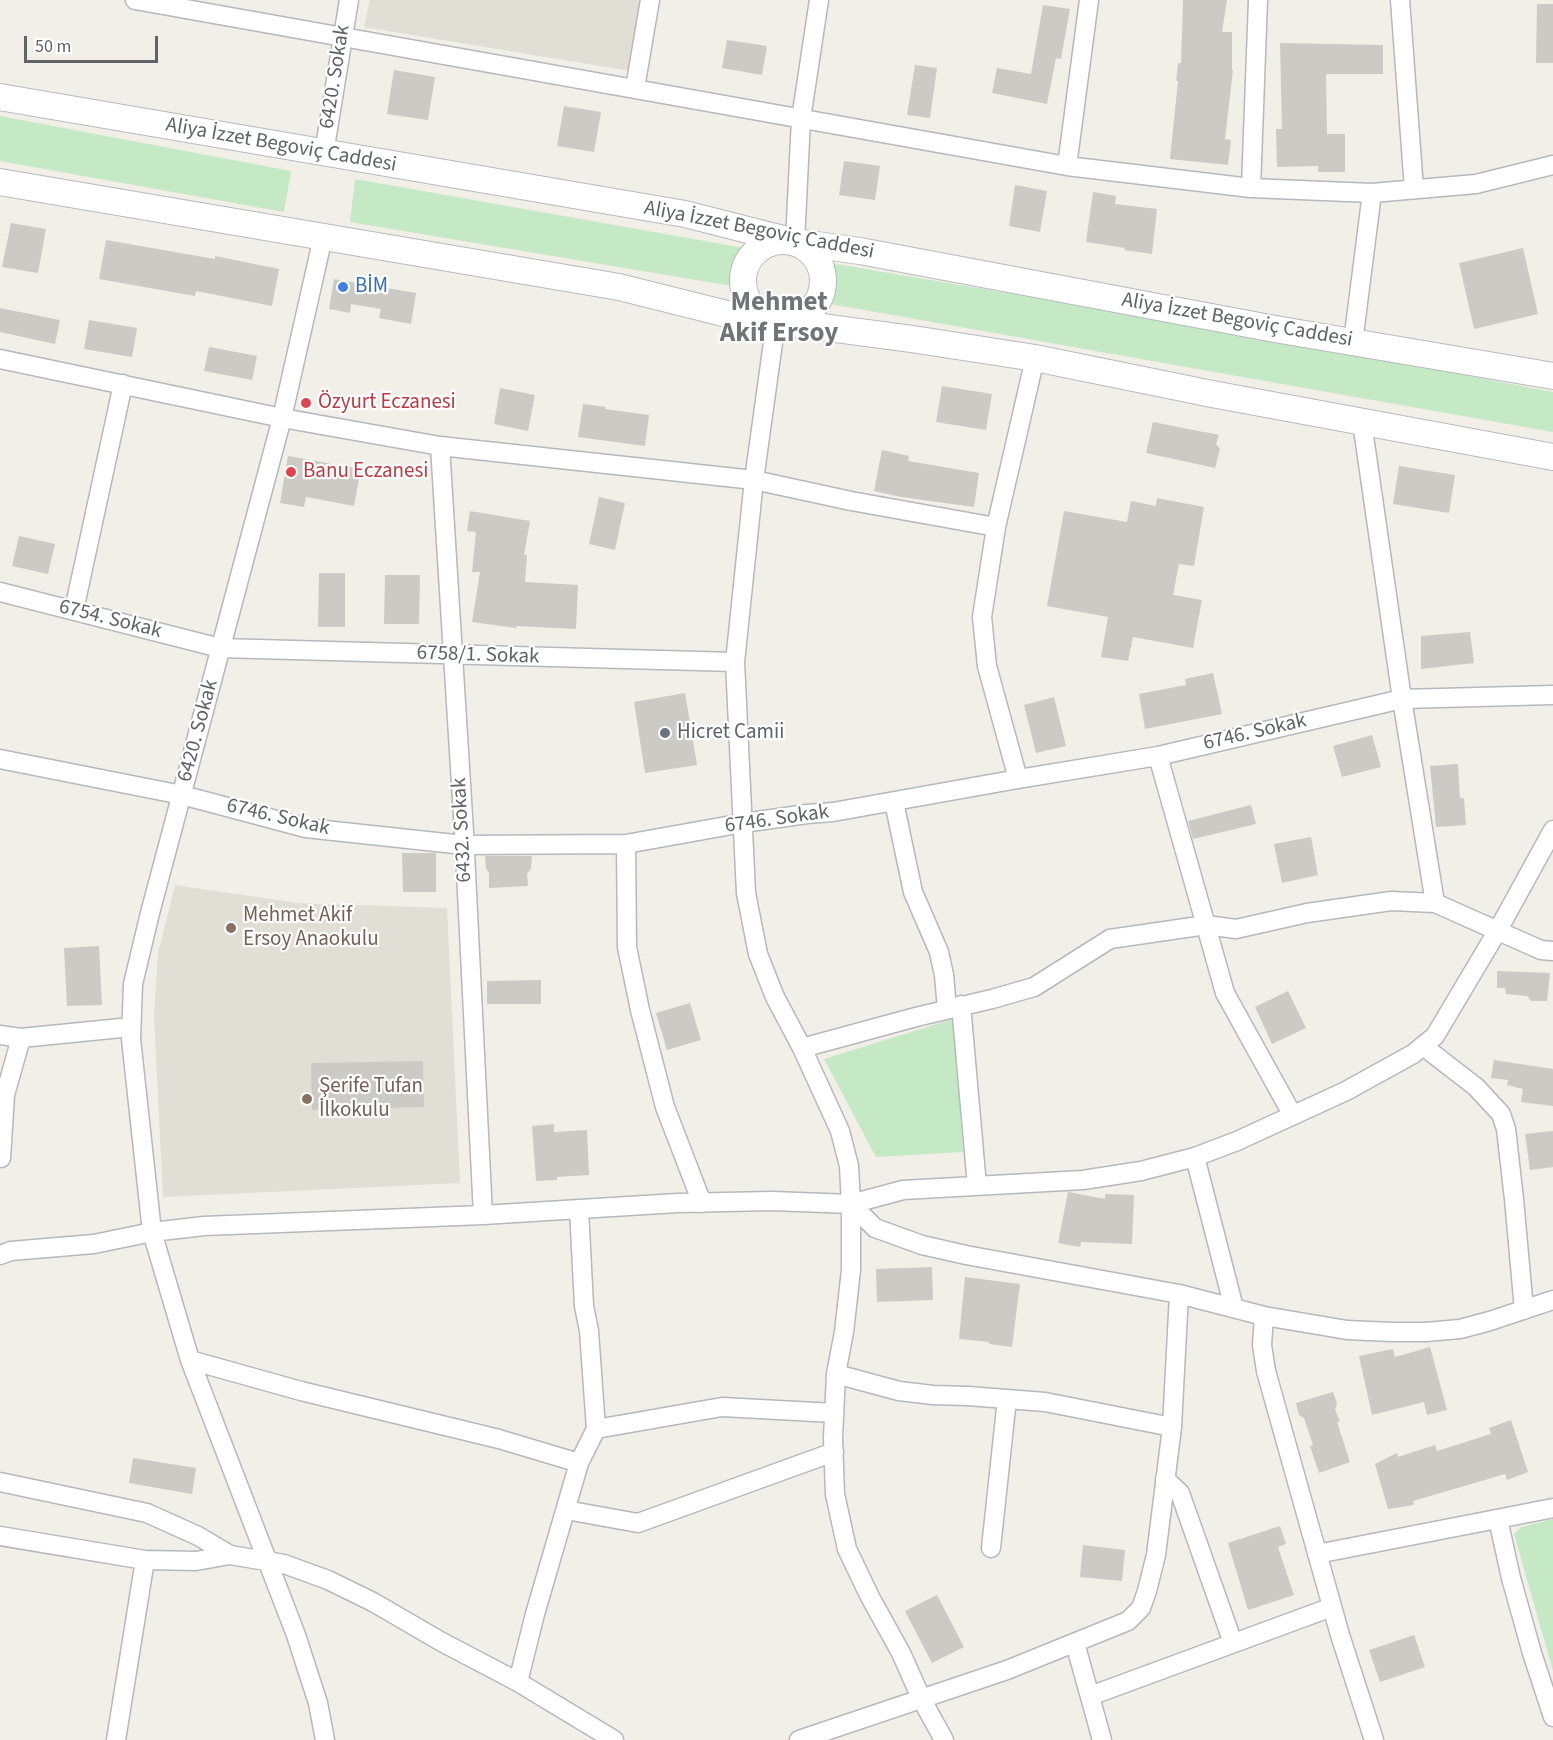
<!DOCTYPE html>
<html>
<head>
<meta charset="utf-8">
<style>
  body { margin:0 }
  #map { position:relative; width:1553px; height:1740px; overflow:hidden; background:#f1efe8; font-family:"Source Sans 3",sans-serif }
  canvas { display:block }
  .scale { position:absolute; left:24px; top:36px; width:134px; height:27px; box-sizing:border-box; border:3px solid #5f6368; border-top:0; padding-left:8px; font-size:18px; line-height:21px; white-space:nowrap; color:#5f6368; -webkit-text-stroke:4px #fff; paint-order:stroke }
</style>
</head>
<body>
<div id="map">
<canvas width="1553" height="1740"></canvas>
<div class="scale">50 m</div>
</div>
<script>
const ctx = document.querySelector('canvas').getContext('2d');
ctx.lineJoin = 'round';
function paint(path, color) {
  ctx.fillStyle = color;
  ctx.fill(path, 'evenodd');
}
function strokePath(path, color, width, dash) {
  ctx.strokeStyle = color;
  ctx.lineWidth = width;
  ctx.lineCap = dash ? 'butt' : 'round';
  ctx.setLineDash(dash || []);
  ctx.stroke(path);
}
function write(font, color, halo, rows, align = 'center') {
  ctx.font = font + ' "Source Sans 3",sans-serif';
  ctx.lineWidth = 4.5;
  ctx.setLineDash([]);
  ctx.textBaseline = 'middle';
  ctx.strokeStyle = halo;
  ctx.fillStyle = color;
  for (const [text, x, y, turn = 0] of rows) {
    ctx.save();
    ctx.translate(x, y);
    ctx.rotate((+turn || 0) * Math.PI / 180);
    ctx.textAlign = isNaN(turn) ? turn : align;
    if (halo) ctx.strokeText(text, 0, 0);
    ctx.fillText(text, 0, 0);
    ctx.restore();
  }
}
paint(new Path2D(`
  M370 0H641L630 71 364 27Z
  M175 885 298 903 447 908 460 1183 163 1197 154 1016 158 953Z`), '#e1ded6');
paint(new Path2D(`
  M0 116 291 171 284 212 0 161Z
  M355 179 744 248 732 286 350 222Z
  M813 260 1259 336 1553 392V432L808 300Z
  M953 1019 963 1152 876 1157 824 1059Z
  M1553 1519V1671L1514 1534 1521 1527Z`), '#c5e8c5');
paint(new Path2D(`
  M1183 0H1227L1222 32H1232V70H1233L1225 139 1231 140 1228 165 1170 159 1178 81H1176L1178 63H1181Z
  M1537 4H1553V63H1536Z
  M1043 5 1070 9 1061 59 1056 58 1047 104 992 93 997 68 1031 74Z
  M727 40 767 46 762 75 722 68Z
  M1280 43 1383 45V74H1326L1327 134H1345V172H1318V166L1277 167 1276 129H1282Z
  M915 65 937 68 930 118 907 115Z
  M394 70 435 77 428 120 387 114Z
  M564 106 601 112 594 152 557 146Z
  M844 161 880 166 875 200 839 195Z
  M1015 185 1047 191 1040 232 1009 226Z
  M1093 192 1116 196 1115 204 1157 209 1152 254 1124 250 1125 248 1086 242Z
  M11 223 46 229 38 273 2 267Z
  M106 240 215 259V256L279 269 272 306 196 291 195 296 99 279Z
  M1523 248 1538 314 1474 329 1459 263Z
  M334 279 416 293 411 324 379 318 381 309 351 304 350 313 329 309Z
  M0 308 60 320 55 344 0 332Z
  M89 320 137 328 132 357 84 349Z
  M209 347 257 356 252 380 204 371Z
  M942 386 992 394 986 430 936 422Z
  M500 388 535 395 528 431 494 424Z
  M583 404 606 407 605 409 649 415 645 446 578 437Z
  M1153 422 1219 435 1216 444 1220 449 1215 468 1146 453Z
  M882 450 909 456 908 461 979 473 974 507 901 497 874 491Z
  M288 456 361 469 354 506 306 497 304 507 280 503Z
  M1399 466 1455 475 1449 513 1393 504Z
  M599 497 625 503 615 550 589 544Z
  M1157 498 1204 507 1194 566 1179 564 1173 595 1202 600 1193 648 1133 637 1128 661 1101 657 1108 617 1047 606 1064 511 1127 522 1131 501 1156 506Z
  M470 511 530 521 524 555H527L525 582 578 585 576 629 517 626 516 628 472 622 480 572H472L476 532 467 531Z
  M19 536 55 544 48 574 12 566Z
  M319 573H345V627H318Z
  M385 575H420L419 624H384Z
  M1470 632 1474 663 1421 669V636Z
  M1213 673 1222 714 1145 729 1139 694 1186 685 1185 679Z
  M685 693 697 765 645 773 634 702Z
  M1054 697 1066 746 1036 753 1024 705Z
  M1372 735 1381 767 1342 777 1333 746Z
  M1458 764 1460 798H1464L1466 825 1436 827 1430 766Z
  M1251 805 1256 824 1193 839 1188 821Z
  M1311 837 1318 875 1282 883 1274 844Z
  M402 853H436V892H403Z
  M485 856H532L531 869 527 874 528 886 489 888V873L486 868Z
  M99 946 102 1005 67 1006 64 948Z
  M1497 971 1550 973 1547 1001H1531L1527 996 1506 994 1505 988H1497Z
  M541 980V1004H487V981Z
  M1288 991 1306 1028 1272 1044 1255 1007Z
  M690 1003 701 1040 667 1050 656 1013Z
  M1494 1060 1553 1069V1106L1521 1102 1523 1089 1507 1085 1508 1080 1491 1078Z
  M423 1061 424 1107 312 1110 311 1063Z
  M554 1124V1132L587 1130 589 1175 557 1177V1180L536 1181 532 1126Z
  M1553 1131V1167L1530 1170 1525 1134Z
  M1068 1192 1105 1199V1194L1134 1195 1132 1244 1081 1242 1080 1247 1058 1243Z
  M932 1267 933 1300 877 1302 876 1269Z
  M965 1277 1020 1284 1012 1347 989 1344V1342L959 1339Z
  M1430 1347 1447 1410 1427 1415 1424 1402 1372 1415 1359 1356 1393 1349 1395 1357Z
  M1333 1392 1337 1403 1335 1409 1340 1422H1337L1350 1462 1319 1473 1310 1446 1313 1445 1304 1418 1299 1415 1296 1403Z
  M1511 1420 1528 1472 1507 1480 1505 1474 1413 1501 1414 1505 1388 1509 1375 1464 1397 1453 1398 1457 1435 1445 1437 1451 1491 1434 1489 1428Z
  M133 1458 196 1468 192 1494 129 1483Z
  M1280 1526 1286 1544 1278 1547 1294 1595 1248 1610 1228 1543Z
  M1083 1545 1125 1550 1122 1581 1080 1577Z
  M937 1595 964 1647 932 1663 905 1611Z
  M1414 1635 1425 1667 1380 1682 1369 1650Z`), '#cccac5');
const minor = new Path2D(`
  M135 0 1067 166 1251 188 1258 0
  M1400 0 1414 189
  M635 88 650 0
  M324 153 349 0
  M1067 166 1089 0
  M1251 188 1372 193 1476 184 1553 165
  M323 237 282 418 150 913 133 984 131 1039 152 1232 190 1360 296 1635 318 1703 325 1740
  M795 242 801 119 819 0
  M776 321 754 480 735 662 746 893 758 954 775 997 802 1048 840 1131 849 1166 851 1204V1270L844 1332 836 1374 833 1438 835 1494 847 1549 870 1597 901 1653 922 1700 944 1740
  M1353 342 1372 193
  M0 359 282 418 440 446 754 480 851 501 996 527
  M1362 422 1402 699 1435 903
  M440 446 464 832 483 1215
  M0 592 220 648 735 662
  M74 610 123 384
  M1158 756 1225 993 1292 1114
  M0 759 182 795 306 828 464 845 626 844 743 823 807 814 833 812 1018 779 1158 756 1402 699 1553 695
  M1018 779 987 666 982 617 996 527 1035 358
  M894 802 913 892 939 952 944 975 947 1009
  M626 844 627 947 640 1010 665 1107 702 1203
  M961 1005 977 1186
  M0 1035 21 1038 131 1027
  M1423 1046 1476 1087 1501 1114 1506 1129 1514 1199 1524 1310
  M802 1048 916 1017 992 999 1034 987 1110 939 1206 925 1236 929 1307 913 1391 901 1435 903 1541 950 1553 951
  M1195 1157 1234 1308
  M1 1158 5 1095 21 1038
  M851 1204 875 1228 922 1245 966 1255 1179 1294 1264 1316 1347 1330 1393 1332H1426L1460 1329 1490 1321 1553 1300
  M0 1255 11 1251 94 1244 152 1232 204 1226 483 1215 677 1203 772 1201 851 1204 903 1190 1083 1180 1141 1171 1195 1157 1237 1141 1346 1091 1413 1054 1435 1036 1498 930 1553 830
  M1264 1316 1262 1345 1266 1371 1340 1635 1374 1740
  M190 1360 301 1391 499 1439 579 1463
  M836 1374 899 1391 933 1395 968 1396 1045 1402 1172 1427
  M596 1429 722 1407 834 1413
  M1165 1479 1180 1493 1233 1643
  M0 1482 147 1513 198 1536 230 1555
  M566 1510 638 1523 834 1452
  M1498 1519 1511 1578 1532 1653 1553 1717
  M0 1536 145 1560 196 1561 230 1555 284 1564 328 1580 373 1602 440 1641 518 1682 614 1740
  M991 1548 1007 1399
  M1317 1554 1553 1508
  M1075 1643 1102 1740
  M518 1682 535 1614 579 1463 596 1429 589 1331 584 1306 579 1209
  M1090 1696 1332 1607
  M116 1740 145 1560
  M799 1740 1007 1670 1128 1621 1141 1608 1147 1591 1156 1555 1172 1427 1179 1294`);
const secondary = new Path2D(`
  M0 97 685 214 795 242 860 251 1275 329 1553 376
  M0 182 619 287 731 315 912 339 1035 358 1212 394 1553 457
  M743 281a40 40 0 1 1 80 0a40 40 0 1 1-80 0Z`);
strokePath(minor, '#b5b8bc', 21);
strokePath(secondary, '#b6babf', 28);
strokePath(minor, '#fff', 18);
strokePath(secondary, '#fff', 26);
for (const [x, y, r, color] of [
  [343,287,6,"#3f7fe0"],
  [306,403,6,"#e0444e"],
  [291,472,6,"#e0444e"],
  [665,733,6,"#6b7280"],
  [231,928,6,"#8d6e63"],
  [307,1099,6,"#8d6e63"]
]) {
  const dot = new Path2D();
  dot.arc(x, y, r, 0, 2 * Math.PI);
  ctx.fillStyle = color;
  ctx.fill(dot);
  strokePath(dot, '#fff', 2);
}
write('21px', '#5f6368', '#fff', [
  ["6420. Sokak",336,77,-81],
  ["Aliya İzzet Begoviç Caddesi",281,146,10],
  ["Aliya İzzet Begoviç Caddesi",759,231,11],
  ["Aliya İzzet Begoviç Caddesi",1237,321,10],
  ["6754. Sokak",110,620,14],
  ["6758/1. Sokak",478,656,2],
  ["6420. Sokak",199,731,-75],
  ["6746. Sokak",1255,733,-13],
  ["6746. Sokak",278,818,13],
  ["6746. Sokak",777,820,-8],
  ["6432. Sokak",463,830,-93]
]);
write('21px', '#366cbe', '#fff', [
  ["BİM",355,287]
], 'left');
write('21px', '#be3a42', '#fff', [
  ["Özyurt Eczanesi",318,403],
  ["Banu Eczanesi",303,472]
], 'left');
write('21px', '#5b616d', '#fff', [
  ["Hicret Camii",677,733]
], 'left');
write('21px', '#785e54', '#fff', [
  ["Mehmet Akif",243,916],
  ["Ersoy Anaokulu",243,940],
  ["Şerife Tufan",319,1087],
  ["İlkokulu",319,1111]
], 'left');
write('bold 27px', '#70757a', '#fff', [
  ["Mehmet",779,304],
  ["Akif Ersoy",779,335]
]);
</script>
</body>
</html>
